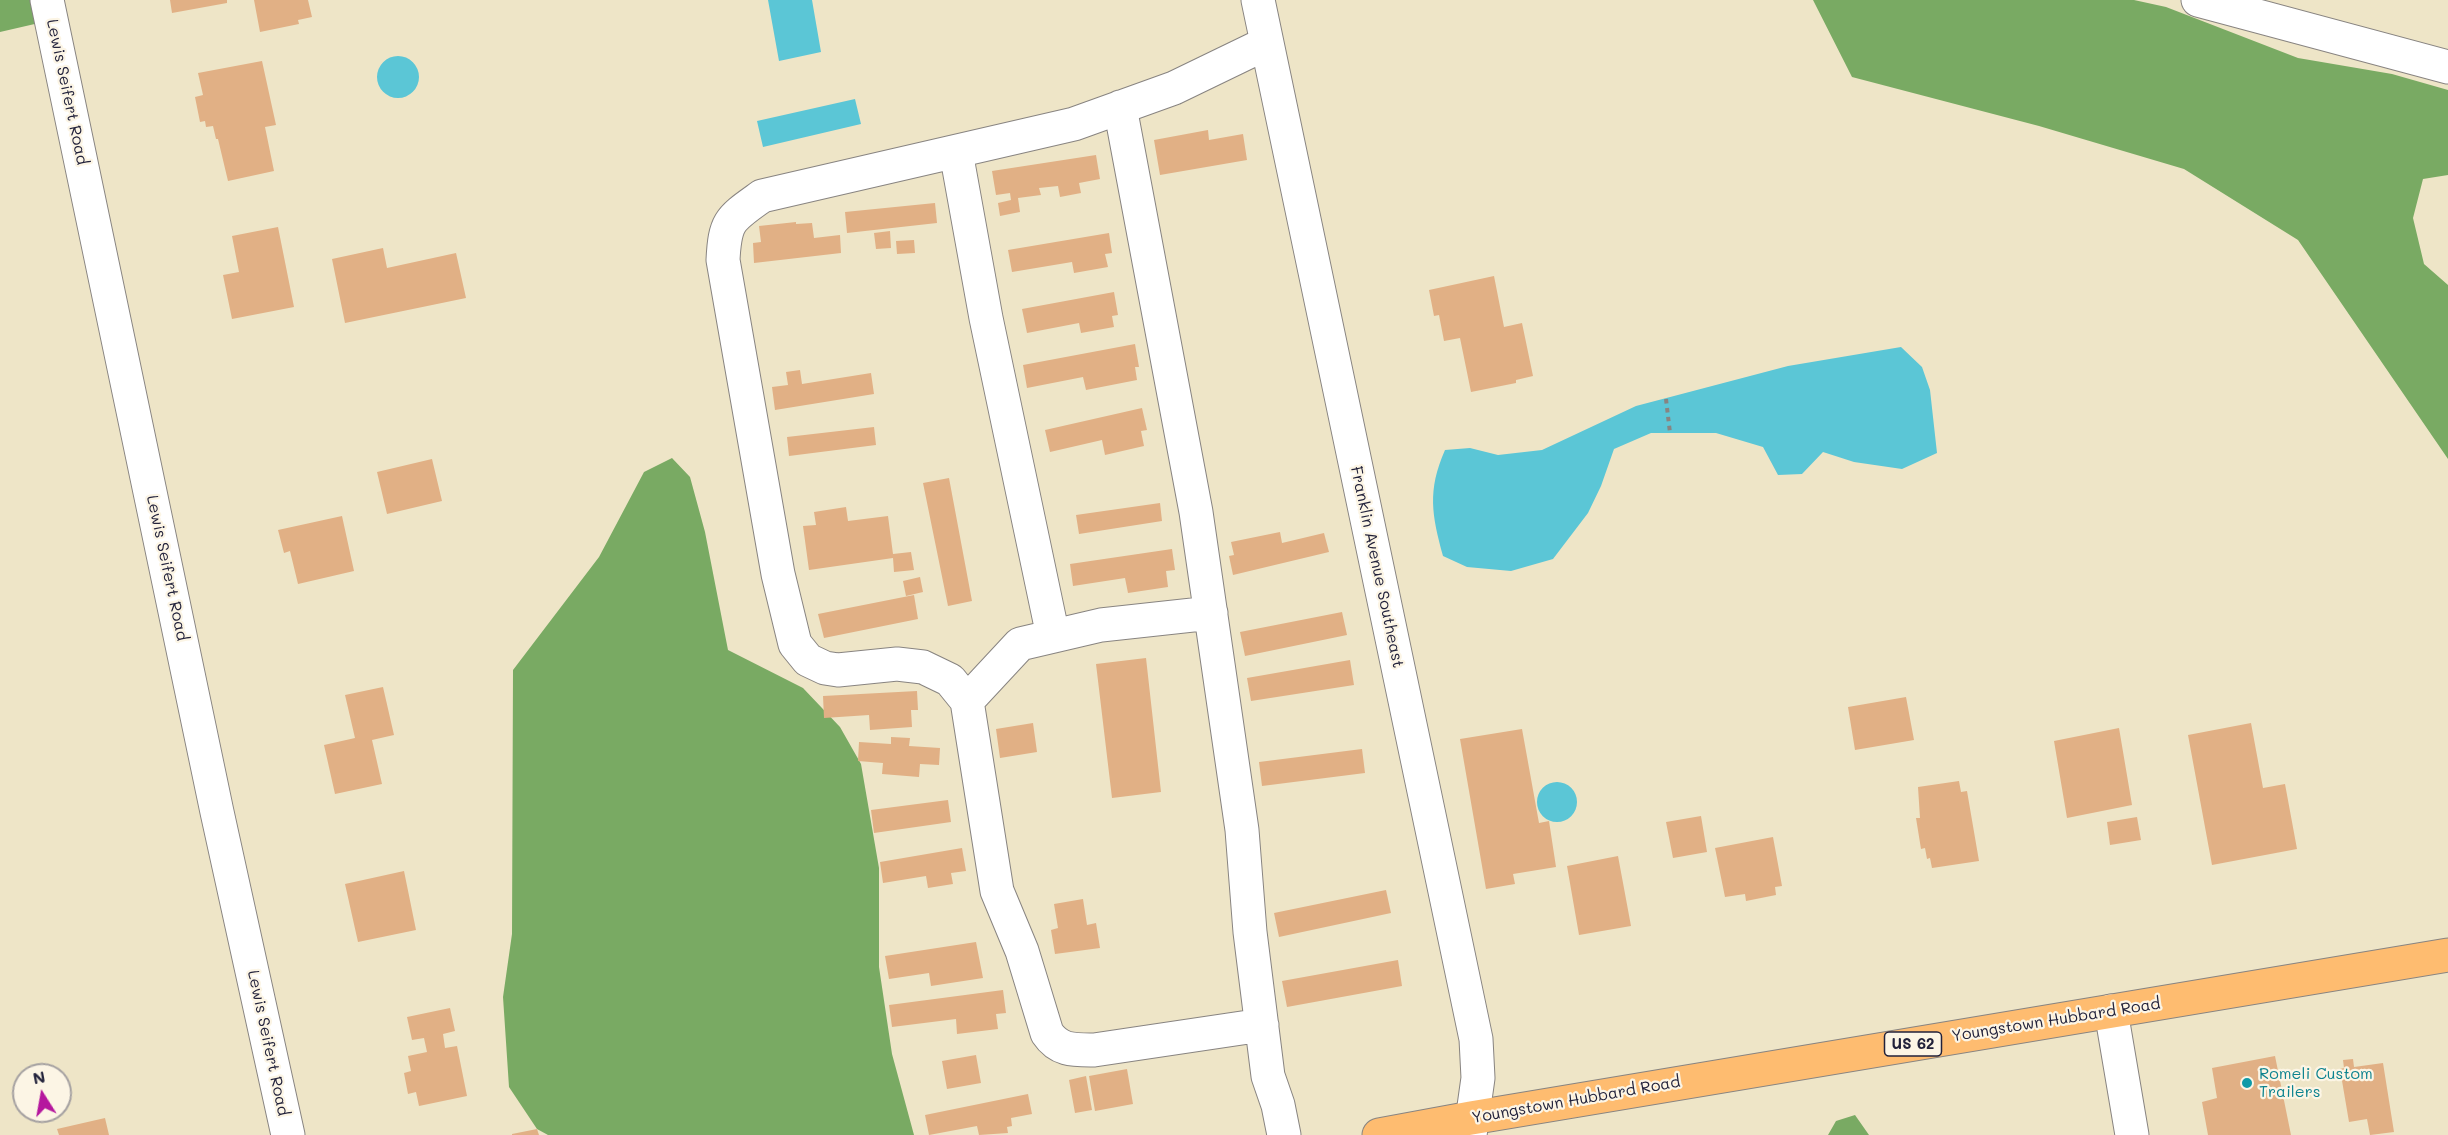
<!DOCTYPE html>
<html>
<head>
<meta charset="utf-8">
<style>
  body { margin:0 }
  #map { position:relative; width:2448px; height:1135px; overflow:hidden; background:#eee5c7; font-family:Mali,sans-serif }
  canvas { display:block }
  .north { position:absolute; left:12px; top:1063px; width:60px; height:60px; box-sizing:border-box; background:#fcf5e5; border:2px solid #a5a1a1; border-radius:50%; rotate:349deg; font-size:16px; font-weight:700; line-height:24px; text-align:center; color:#22223b }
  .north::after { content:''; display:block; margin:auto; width:21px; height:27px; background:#b5179e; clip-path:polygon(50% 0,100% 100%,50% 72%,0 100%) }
</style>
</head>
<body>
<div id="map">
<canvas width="2448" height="1135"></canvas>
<div class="north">N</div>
</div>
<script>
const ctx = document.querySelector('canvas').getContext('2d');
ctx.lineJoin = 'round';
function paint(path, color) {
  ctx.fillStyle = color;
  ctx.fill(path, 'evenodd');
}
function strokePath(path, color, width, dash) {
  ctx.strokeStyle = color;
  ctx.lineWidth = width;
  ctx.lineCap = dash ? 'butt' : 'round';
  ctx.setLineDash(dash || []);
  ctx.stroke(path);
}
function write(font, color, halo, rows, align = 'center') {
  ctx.font = font + ' Mali,sans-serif';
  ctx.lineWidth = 4.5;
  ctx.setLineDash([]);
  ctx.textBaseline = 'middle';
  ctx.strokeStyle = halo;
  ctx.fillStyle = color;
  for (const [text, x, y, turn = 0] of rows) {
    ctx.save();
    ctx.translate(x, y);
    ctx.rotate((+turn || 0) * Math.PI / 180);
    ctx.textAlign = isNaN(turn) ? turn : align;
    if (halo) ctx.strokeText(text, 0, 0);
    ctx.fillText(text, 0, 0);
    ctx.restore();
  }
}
paint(new Path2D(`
  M0 0H47L52 20 0 32Z
  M1813 0H2134L2166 7 2298 58 2392 74 2448 90V175L2423 179 2413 218 2424 264 2448 285V459L2298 240 2184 169 2039 126 1852 77Z
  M672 458 690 477 705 532 728 650 803 688 840 727 861 764 879 868V967L892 1054 914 1135H548L537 1129 509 1087 503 997 512 934 513 670 599 557 644 472Z
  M1855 1115 1869 1135H1828L1836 1121Z`), '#79aa63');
paint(new Path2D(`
  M768 0H812L821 52 779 61Z
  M377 77a21 21 0 1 1 42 0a21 21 0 1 1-42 0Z
  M855 99 861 124 763 147 757 121Z
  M1901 347 1922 367 1930 390 1937 453 1902 469 1854 462 1823 452 1802 474 1778 475 1763 447 1716 433H1651L1614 449 1601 486 1588 513 1553 559 1511 571 1467 567 1443 556C1432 515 1427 491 1445 450L1470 448 1498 455 1542 450 1636 406 1788 366Z
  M1537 802a20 20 0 1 1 40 0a20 20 0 1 1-40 0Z`), '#5bc6d6');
paint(new Path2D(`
  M170 0H227V3L172 13Z
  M254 0H308L312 17 298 20 299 24 260 32Z
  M262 61 276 125 265 127 274 171 228 181 218 139H216L213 126 206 127 205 121 200 122 195 97 203 95 198 73Z
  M1208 130 1209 140 1243 134 1247 160 1160 175 1154 140Z
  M1096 155 1100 179 1079 183 1081 193 1060 197 1058 186 1039 188 1041 195 1018 198 1020 212 1000 216 998 203 1011 200 1010 193 996 195 992 171Z
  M935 203 937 223 847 233 845 212Z
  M796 222V224L812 223 814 238 840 235 841 253 754 263 753 243 761 242 759 226Z
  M278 227 294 307 232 319 223 275 239 272 232 236Z
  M890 231 891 248 876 249 874 233Z
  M1109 233 1112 253 1105 254 1108 267 1074 273 1072 262 1012 272 1008 250Z
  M914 240 915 253 897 254 896 241Z
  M383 248 387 268 456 253 466 298 345 323 332 259Z
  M1494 276 1504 327 1522 323 1533 376 1516 380V383L1471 392 1460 338 1444 341 1439 315 1434 316 1429 290Z
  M1114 292 1118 315 1112 316 1114 327 1081 333 1079 323 1027 333 1022 309Z
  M1135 344 1139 367H1135L1137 380 1086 390 1083 377 1027 388 1023 365Z
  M800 370 802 384 871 373 874 394 775 410 772 387 788 385 786 372Z
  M1142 408 1147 430 1141 431 1144 446 1105 455 1102 440 1050 452 1045 430Z
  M874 427 876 445 789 456 787 437Z
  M432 459 442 501 387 514 377 472Z
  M949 478 972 601 948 606 923 483Z
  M1160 503 1162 521 1079 534 1076 515Z
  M846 507 848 521 888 516 893 554 911 552 914 570 894 572 893 558 809 570 803 526 816 525 814 512Z
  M342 516 354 571 298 584 290 551 284 553 278 530Z
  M1280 532 1282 543 1324 533 1329 552 1233 575 1229 556 1234 555 1231 542Z
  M1172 549 1175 570 1166 571 1168 587 1128 593 1125 578 1073 586 1070 564Z
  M920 577 923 592 906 596 903 581Z
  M914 595 918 619 824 638 818 614Z
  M1342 612 1347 635 1245 656 1240 632Z
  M1146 658 1161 792 1112 798 1096 664Z
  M1350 660 1354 685 1251 701 1247 678Z
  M383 687 394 735 372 740 382 784 335 794 324 745 355 738 345 695Z
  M917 691 918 710H911L912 727 870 730 869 715 824 718 823 696Z
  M1906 697 1914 740 1855 750 1848 707Z
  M1033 723 1037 752 1000 758 996 729Z
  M2251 723 2263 788 2285 784 2297 849 2212 865 2188 735Z
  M2119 728 2132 805 2067 818 2054 741Z
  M1522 729 1539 823 1549 821 1556 867 1513 874 1515 884 1486 889 1460 739Z
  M891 737 910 738 909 746 940 748 939 765 920 764 919 777 882 774 883 763 858 761 859 742 891 744Z
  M1362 749 1365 773 1262 786 1259 762Z
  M1959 781 1961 792 1967 791 1979 861 1932 868 1930 858 1927 859 1925 848 1921 849 1916 818H1920L1918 787Z
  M948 800 951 822 874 833 871 810Z
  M1701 816 1707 852 1673 858 1666 822Z
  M2137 817 2141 840 2110 845 2107 822Z
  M1773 837 1782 886 1775 887 1776 895 1746 901 1745 894 1725 897 1715 848Z
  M962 848 966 871 951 873 953 884 928 888 926 876 883 883 880 862Z
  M1618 856 1631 926 1579 935 1567 866Z
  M404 871 416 930 358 942 345 884Z
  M1386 890 1391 913 1279 937 1274 913Z
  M1083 899 1087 925 1096 923 1100 948 1055 954 1051 930 1058 928 1054 904Z
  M976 942 983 978 931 986 929 973 889 979 885 956Z
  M1398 960 1402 986 1287 1007 1282 981Z
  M1003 990 1006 1013 996 1014 998 1029 957 1034 956 1019 892 1027 889 1005Z
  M450 1008 455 1031 443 1034 445 1048 457 1046 467 1096 419 1106 416 1092 408 1094 404 1073 411 1071 408 1056 427 1052 424 1038 412 1040 407 1017Z
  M976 1055 981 1083 947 1089 942 1061Z
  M2275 1056 2291 1135H2208L2202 1102 2217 1098 2212 1068Z
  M2353 1059 2354 1067 2383 1063 2394 1132 2370 1135 2367 1119 2349 1122 2340 1069 2344 1068 2343 1060Z
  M1127 1069 1133 1104 1095 1111 1089 1076Z
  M1086 1076 1092 1110 1075 1113 1069 1080Z
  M1028 1094 1032 1114 1011 1118 1012 1126 1007 1127 1008 1133 979 1135 977 1126 929 1135 925 1115Z
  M105 1118 109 1135H59L57 1129Z
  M537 1129 539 1135H512V1134Z`), '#e1b085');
const minor = new Path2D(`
  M47 0 217 812 288 1135
  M1258 0 1476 1039 1478 1078 1470 1135
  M2198 0 2448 67
  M1120 107 1196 512 1242 830 1250 932 1268 1076 1278 1105 1284 1135
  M956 152 986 318 1053 636
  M967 701 1020 644 1101 625 1211 613
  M2111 1011 2132 1135
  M1262 1025 1094 1050C1074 1050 1059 1051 1047 1033L1022 951 997 891 967 701 950 680 923 667 897 664 838 670 825 668 808 660 795 644 778 574 723 260C725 220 730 219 762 196L1074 124 1174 88 1267 43`);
const major = new Path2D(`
  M1379 1135 1471 1118 2448 955`);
strokePath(minor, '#888481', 35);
strokePath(major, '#888481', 35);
strokePath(new Path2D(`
  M1666 399 1670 433`), '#888481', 4, [4.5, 4.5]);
strokePath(minor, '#fff', 33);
strokePath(major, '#febc70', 33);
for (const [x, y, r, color] of [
  [2247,1083,6,"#0f9aa8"]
]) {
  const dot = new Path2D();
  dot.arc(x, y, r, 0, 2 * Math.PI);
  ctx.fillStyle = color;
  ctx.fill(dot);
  strokePath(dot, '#fcf5e5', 2);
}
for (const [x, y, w] of [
  [1913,1044,57]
]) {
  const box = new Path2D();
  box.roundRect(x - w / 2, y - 12, w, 24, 4.5);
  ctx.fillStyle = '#fcf5e5';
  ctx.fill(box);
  strokePath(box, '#22223b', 1.5);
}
write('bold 15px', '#22223b', null, [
  ["US 62",1913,1044]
]);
write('16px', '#22223b', '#fcf5e5', [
  ["Lewis Seifert Road",67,92,78],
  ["Franklin Avenue Southeast",1377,567,78],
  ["Lewis Seifert Road",167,568,78],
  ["Youngstown Hubbard Road",2056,1020,-9],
  ["Lewis Seifert Road",268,1043,78],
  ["Youngstown Hubbard Road",1576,1100,-10]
]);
write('16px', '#0d838f', '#fcf5e5', [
  ["Romeli Custom",2259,1074],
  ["Trailers",2259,1092]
], 'left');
</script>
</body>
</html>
